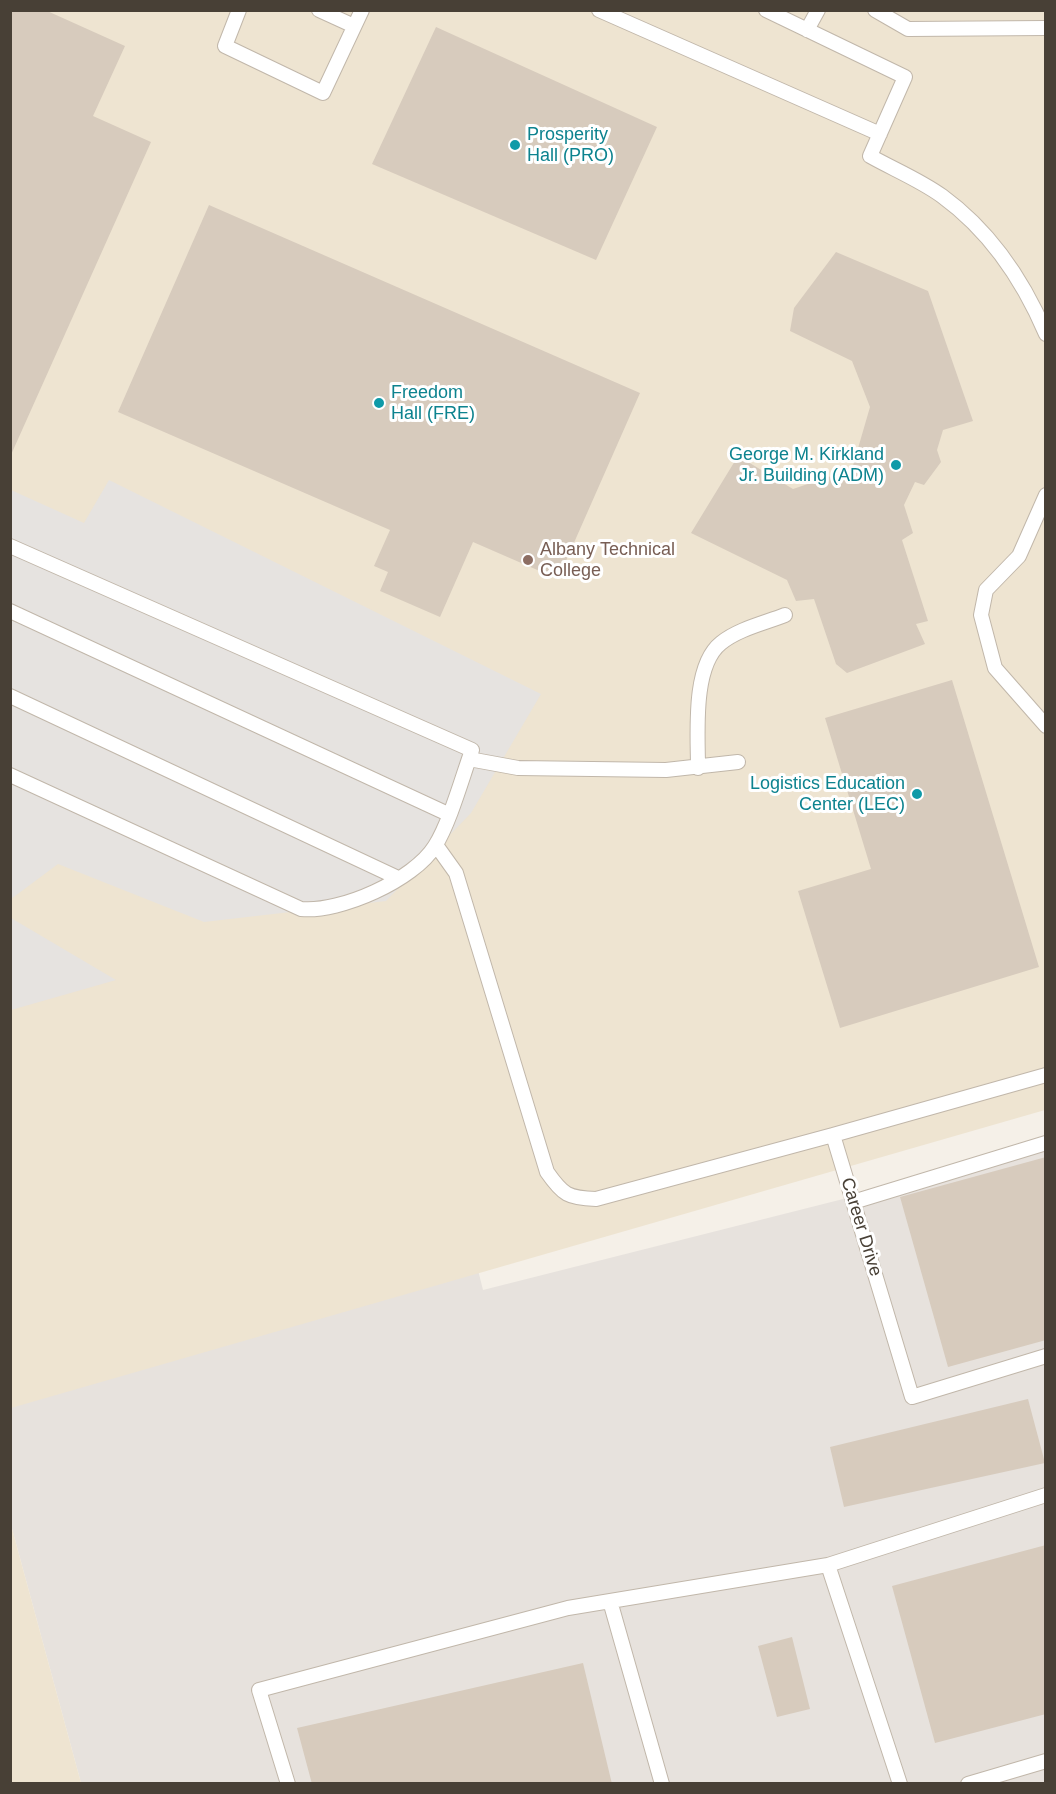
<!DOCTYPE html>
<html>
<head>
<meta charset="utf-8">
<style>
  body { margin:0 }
  #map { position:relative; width:1056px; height:1794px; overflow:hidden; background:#f5f0e8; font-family:Helvetica,sans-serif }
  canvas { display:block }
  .frame { position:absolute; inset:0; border:12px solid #484036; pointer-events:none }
</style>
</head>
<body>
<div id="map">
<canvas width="1056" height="1794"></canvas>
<div class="frame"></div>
</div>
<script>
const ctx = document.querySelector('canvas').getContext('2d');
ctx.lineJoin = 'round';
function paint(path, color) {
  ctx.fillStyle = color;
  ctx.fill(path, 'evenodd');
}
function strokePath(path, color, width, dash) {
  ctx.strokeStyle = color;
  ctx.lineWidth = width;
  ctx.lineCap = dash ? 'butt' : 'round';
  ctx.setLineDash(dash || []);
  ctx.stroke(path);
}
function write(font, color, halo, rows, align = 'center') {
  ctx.font = font + ' Helvetica,sans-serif';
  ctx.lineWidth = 6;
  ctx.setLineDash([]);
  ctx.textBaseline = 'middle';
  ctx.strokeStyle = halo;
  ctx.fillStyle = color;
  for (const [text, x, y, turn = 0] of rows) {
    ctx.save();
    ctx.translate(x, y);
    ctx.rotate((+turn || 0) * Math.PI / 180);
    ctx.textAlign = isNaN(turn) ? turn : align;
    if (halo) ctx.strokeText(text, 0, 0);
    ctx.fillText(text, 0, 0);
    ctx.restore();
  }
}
paint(new Path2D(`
  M386 901 483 1290 1045 1148V1783H81L11 1525 10 1009Z`), '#e7e2dd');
paint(new Path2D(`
  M11 11H1045V1110L11 1408Z
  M10 1525H11L81 1783H11Z`), '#eee4d1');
paint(new Path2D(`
  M109 480 541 694 471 813 386 901 204 922 58 864 11 899V490L84 523Z
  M11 918 116 980 11 1010Z`), '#e6e3e0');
paint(new Path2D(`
  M10 10H45L125 46 93 116 151 142 10 457Z
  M436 27 657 127 596 260 372 164Z
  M209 205 640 393 558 579 473 542 440 617 380 591 388 572 374 566 390 530 118 412Z
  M836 252 928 291 973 421 943 430 937 450 941 462 924 485 915 482 904 505 913 533 902 540 928 621 916 624 925 644 847 673 836 664 814 599 796 601 787 580 691 533 738 456 793 489 852 469 870 407 852 361 790 331 794 308Z
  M952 680 1039 967 840 1028 798 891 871 869 825 718Z
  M1046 1157V1340L948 1367 900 1197Z
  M1028 1399 1045 1463 844 1507 830 1447Z
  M1046 1545V1714L935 1743 892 1586Z
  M792 1637 810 1709 777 1717 758 1646Z
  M583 1663 612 1784H312L297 1728Z`), '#d7cbbd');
const lane = new Path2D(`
  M239 10 225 46 323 93 362 10
  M319 10 354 26
  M599 10 880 134
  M766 10 905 77 870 156C893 169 920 180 942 196 990 231 1023 280 1046 334
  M875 10 908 29 1046 28
  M807 30 818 10
  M1046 495 1019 556 986 590 981 615 995 668 1046 726
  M10 546 472 750C462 778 450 822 435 846 414 880 340 913 301 909L10 775
  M10 611 448 814
  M10 696 398 878
  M469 759 518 768 666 770 738 762
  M698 768C698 734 692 666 721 643 738 629 765 623 785 615
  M436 845 456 873 547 1172C563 1195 568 1198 596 1199L833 1135
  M1046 1075 833 1135 912 1397 1046 1356
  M853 1202 1046 1143
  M828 1565 1046 1495
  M610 1601 662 1784
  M288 1784 259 1690 568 1608 828 1565 900 1784
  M968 1784 1046 1761`);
strokePath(lane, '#c1b7aa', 16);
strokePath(lane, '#fff', 14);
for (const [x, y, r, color] of [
  [515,145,6,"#0f9aa8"],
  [379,403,6,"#0f9aa8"],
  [896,465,6,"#0f9aa8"],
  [528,560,6,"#8d6e63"],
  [917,794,6,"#0f9aa8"]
]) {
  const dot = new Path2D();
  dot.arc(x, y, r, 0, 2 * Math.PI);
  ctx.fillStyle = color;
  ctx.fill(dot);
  strokePath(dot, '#fff', 2);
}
write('18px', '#0d838f', '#fff', [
  ["Prosperity",527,135],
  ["Hall (PRO)",527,156],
  ["Freedom",391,393],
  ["Hall (FRE)",391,414],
  ["George M. Kirkland",884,455,"right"],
  ["Jr. Building (ADM)",884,476,"right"],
  ["Logistics Education",905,784,"right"],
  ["Center (LEC)",905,805,"right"]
], 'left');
write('18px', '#785e54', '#fff', [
  ["Albany Technical",540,550],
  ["College",540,571]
], 'left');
write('18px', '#484036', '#fff', [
  ["Career Drive",861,1227,73]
]);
</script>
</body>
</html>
